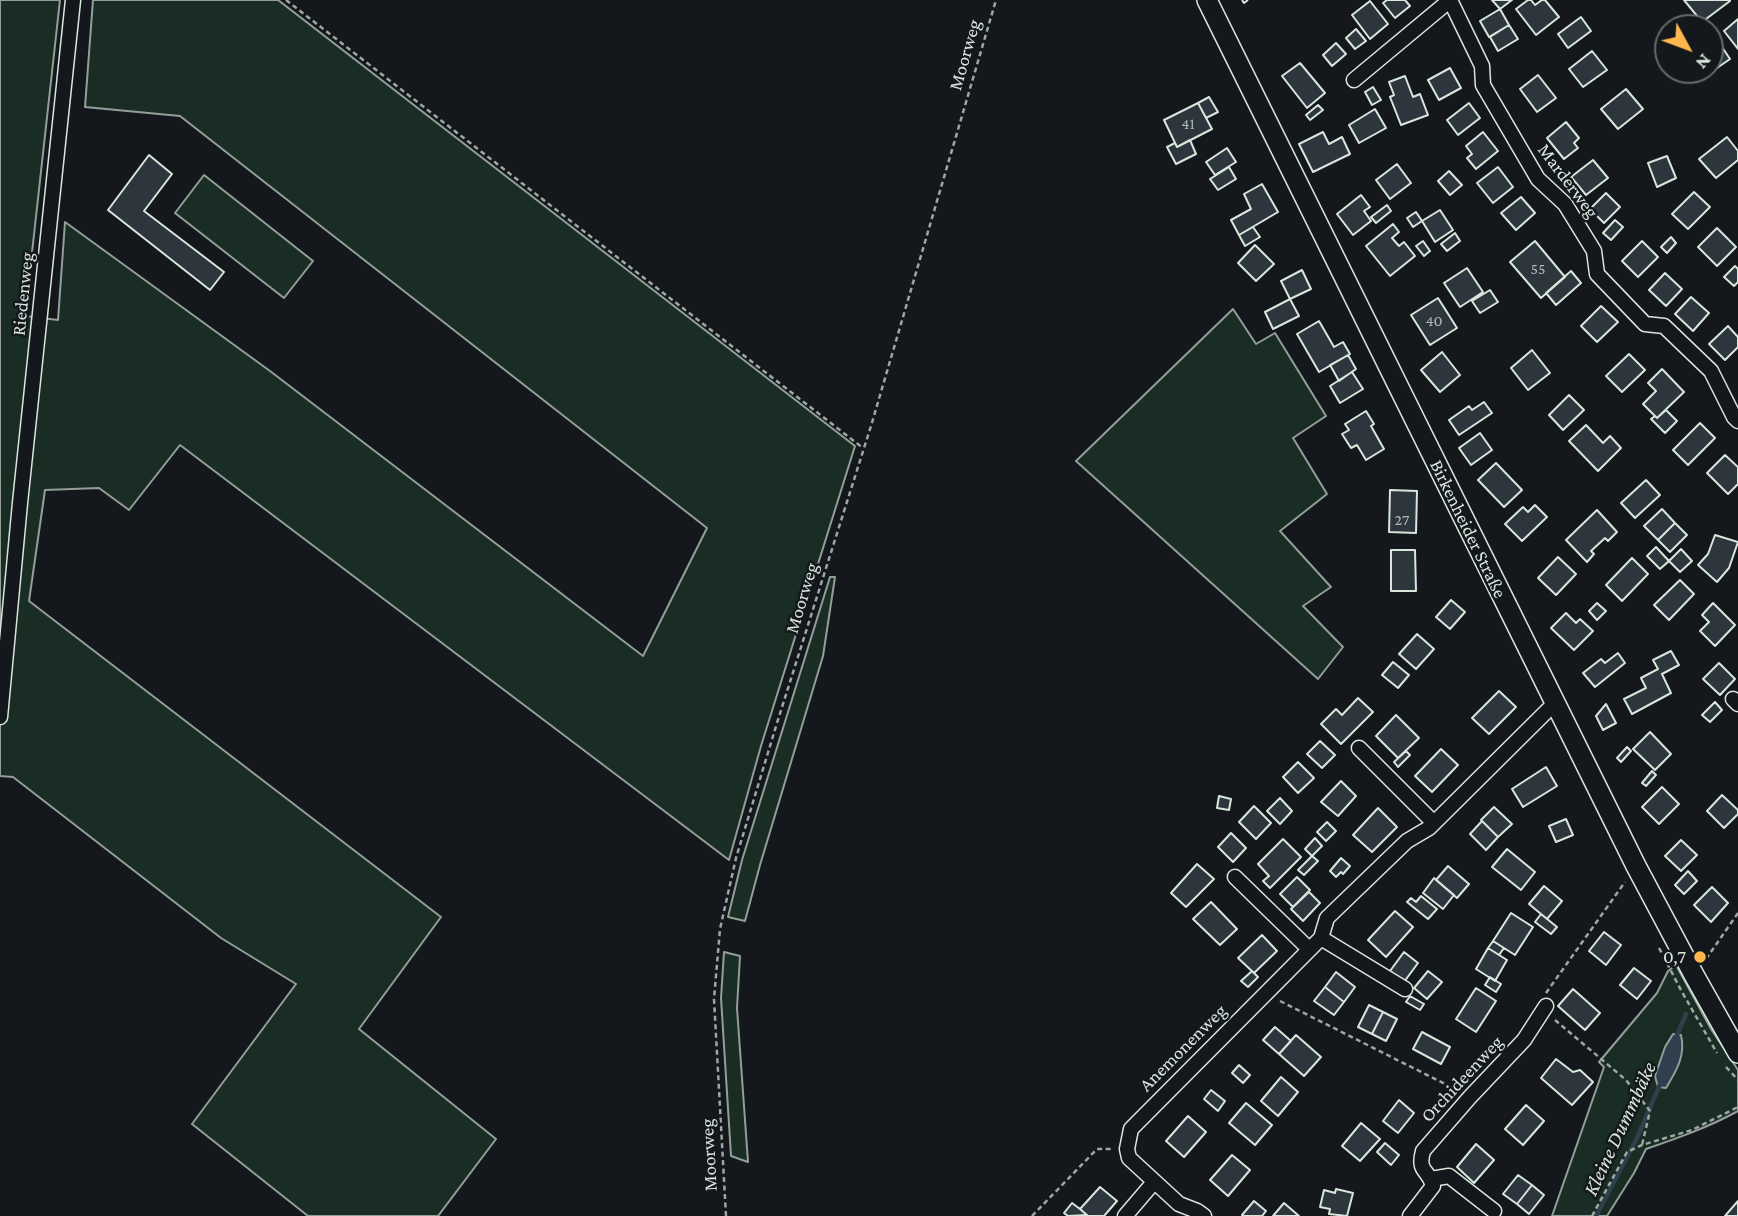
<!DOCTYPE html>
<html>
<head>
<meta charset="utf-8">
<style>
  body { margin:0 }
  #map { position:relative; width:1738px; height:1216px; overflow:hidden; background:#14181c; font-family:"Crimson Pro",serif }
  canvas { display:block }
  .north { position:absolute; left:1654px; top:14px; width:70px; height:70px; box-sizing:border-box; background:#14181c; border:2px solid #626a69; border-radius:50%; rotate:131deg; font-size:19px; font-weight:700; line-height:28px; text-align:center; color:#d8e6dc }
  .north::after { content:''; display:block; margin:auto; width:24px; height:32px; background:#ffb74d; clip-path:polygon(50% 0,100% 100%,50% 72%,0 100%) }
</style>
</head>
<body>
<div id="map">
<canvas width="1738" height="1216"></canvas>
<div class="north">N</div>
</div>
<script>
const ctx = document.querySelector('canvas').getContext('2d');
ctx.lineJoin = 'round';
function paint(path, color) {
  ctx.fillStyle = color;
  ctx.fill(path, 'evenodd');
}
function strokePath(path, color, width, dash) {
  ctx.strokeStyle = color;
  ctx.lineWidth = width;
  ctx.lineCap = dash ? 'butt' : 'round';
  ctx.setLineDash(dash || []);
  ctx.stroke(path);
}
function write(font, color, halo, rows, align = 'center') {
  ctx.font = font + ' "Crimson Pro",serif';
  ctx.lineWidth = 5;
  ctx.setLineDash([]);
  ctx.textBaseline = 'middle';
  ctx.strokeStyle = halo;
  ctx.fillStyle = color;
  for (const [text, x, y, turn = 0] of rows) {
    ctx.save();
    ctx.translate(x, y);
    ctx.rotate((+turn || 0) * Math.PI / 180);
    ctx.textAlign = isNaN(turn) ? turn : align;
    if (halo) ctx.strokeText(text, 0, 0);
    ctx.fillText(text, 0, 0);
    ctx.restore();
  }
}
const green = new Path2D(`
  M0 0H60L25 316 58 320 65 222 270 371 643 656 707 528 180 116 85 107 93 0H278L855 446 761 746 729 860 180 445 129 510 99 488 45 490 29 601 441 917 359 1029 496 1139 438 1216H308L192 1124 296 984 221 938 13 777 0 776Z
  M204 175 313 261 284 298 175 213Z
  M1233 309 1256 344 1275 333 1326 416 1293 438 1327 494 1280 531 1331 587 1303 606 1343 647 1318 679 1076 461Z
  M830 577H835L823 656 760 865 745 921 728 917 742 860Z
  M724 952 740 956 737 1008 748 1162 731 1156 721 998Z
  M1676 965 1711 1029 1738 1070V1111C1709 1127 1678 1138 1646 1149L1634 1173 1607 1216H1552L1604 1067 1599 1062 1657 993 1668 971Z`);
paint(green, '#1a2d24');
strokePath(green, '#939e99', 2);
const water = new Path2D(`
  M1673 1034 1681 1035C1686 1056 1676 1071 1666 1088L1658 1087 1655 1076 1665 1047Z`);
paint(water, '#2f3f4d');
strokePath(water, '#939e99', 2);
strokePath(new Path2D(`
  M1677 1035 1686 1014
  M1596 1216 1637 1138 1661 1082`), '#2f3f4d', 4.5);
const building = new Path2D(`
  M1387 0H1405L1410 6 1395 18 1383 3Z
  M1492 0H1512L1500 9Z
  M1528 0H1531L1535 5 1542 0H1545L1559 17 1536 35 1516 9Z
  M1684 0H1730V1L1702 22Z
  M1370 1 1388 24 1370 39 1352 15Z
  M1500 9 1509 25 1489 37 1480 21Z
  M1581 17 1591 31 1568 48 1558 34Z
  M1738 19V49L1724 31Z
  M1509 25 1518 39 1498 51 1490 37Z
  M1356 29 1366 41 1355 49 1346 38Z
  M1336 43 1346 54 1332 66 1323 55Z
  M1720 44 1730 59 1717 68 1710 57V51Z
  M1592 51 1607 70 1583 87 1569 69Z
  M1300 63 1325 93 1307 108 1282 76Z
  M1450 68 1461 88 1439 100 1428 80Z
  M1538 75 1556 98 1537 112 1520 89Z
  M1405 76 1413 97 1420 94 1428 115 1401 125 1390 97 1394 95 1389 82Z
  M1373 87 1381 100 1372 105 1365 92Z
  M1626 89 1643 109 1618 129 1601 109Z
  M1209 97 1218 112 1206 118 1198 103Z
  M1198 103 1212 129 1177 147 1164 120Z
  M1469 103 1480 118 1458 135 1447 120Z
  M1318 105 1323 110 1310 120 1306 115Z
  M1375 109 1386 128 1359 143 1349 125Z
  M1566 122 1579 138 1574 143 1578 148 1564 159 1547 138Z
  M1323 132 1329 144 1342 137 1350 154 1313 172 1299 144Z
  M1483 132 1498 151 1476 169 1467 158 1472 154 1466 146Z
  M1727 137 1738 151V160L1716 178 1699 159Z
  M1190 140 1196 154 1176 164 1167 147 1175 143 1177 147Z
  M1227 148 1236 162 1215 175 1206 162Z
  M149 155 172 174 144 211 224 272 210 290 108 210Z
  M1667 156 1676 178 1657 187 1648 163Z
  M1593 160 1608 178 1586 195 1571 177Z
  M1397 164 1411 183 1390 199 1376 180Z
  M1229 167 1236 179 1218 190 1210 179Z
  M1498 167 1513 187 1493 203 1477 183Z
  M1449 171 1462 185 1450 195 1438 181Z
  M1262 184 1278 212 1239 235 1231 220 1251 209 1244 194Z
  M1694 192 1710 207 1688 229 1672 214Z
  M1606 193 1620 207 1604 223 1590 209Z
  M1361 195 1370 207 1364 211 1371 221 1353 235 1337 214Z
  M1521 197 1535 213 1516 230 1501 213Z
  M1387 205 1391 211 1376 223 1371 217Z
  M1440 210 1453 230 1435 242 1422 221Z
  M1416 212 1422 221 1413 227 1407 218Z
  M1615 220 1623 227 1611 240 1603 233Z
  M1393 224 1399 232 1392 238 1399 246 1404 242 1415 256 1390 276 1366 246Z
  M1253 227 1260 237 1245 246 1239 235Z
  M1717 228 1736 247 1717 266 1698 247Z
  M1455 233 1460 241 1447 251 1441 244Z
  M1671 237 1676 243 1667 253 1661 247Z
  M1423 241 1430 251 1424 256 1416 246Z
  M1535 241 1565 277 1541 298 1510 262Z
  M1642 241 1658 257 1638 277 1622 261Z
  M1255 245 1274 264 1256 281 1238 263Z
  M1735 266 1738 269V282L1734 286 1724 277Z
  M1467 268 1483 292 1460 307 1444 283Z
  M1302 270 1311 289 1290 299 1281 281Z
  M1571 271 1581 283 1556 305 1546 293Z
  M1665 273 1682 289 1666 306 1649 290Z
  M1490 290 1498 302 1480 313 1472 301Z
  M1691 297 1709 313 1693 331 1675 314Z
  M1438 298 1457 328 1430 345 1411 315Z
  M1290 299 1299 316 1273 329 1265 312Z
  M1601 306 1618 322 1597 342 1581 326Z
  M1319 321 1334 347 1343 342 1350 354 1319 372 1297 334Z
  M1728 326 1738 337V347L1725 360 1709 344Z
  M1532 350 1550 373 1528 390 1511 368Z
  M1442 352 1460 375 1440 392 1421 370Z
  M1629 354 1645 370 1622 392 1606 376Z
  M1348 355 1356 369 1339 381 1330 365Z
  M1662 369 1684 392 1657 418 1643 404 1656 391 1648 383Z
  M1352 372 1363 389 1340 403 1330 386Z
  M1569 395 1584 410 1563 430 1549 415Z
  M1484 402 1492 413 1459 435 1449 420 1469 406 1472 410Z
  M1666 410 1677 421 1665 433 1651 419 1655 416 1657 418Z
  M1366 411 1374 424 1371 426 1384 449 1366 460 1357 445 1351 448 1342 434 1349 430 1345 424Z
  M1700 423 1715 438 1688 465 1673 450Z
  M1586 425 1603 443 1610 436 1621 448 1598 471 1569 441Z
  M1480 433 1492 450 1471 465 1459 448Z
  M1725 455 1738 467V484L1728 494 1707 473Z
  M1496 463 1522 490 1504 507 1478 480Z
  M1646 480 1660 495 1635 518 1621 503Z
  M1390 490 1417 491 1416 533 1389 532Z
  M1535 505 1547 517 1522 541 1505 524 1523 507 1528 512Z
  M1662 509 1675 523 1658 540 1644 526Z
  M1597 510 1617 532 1608 541 1605 538 1591 551 1594 554 1587 562 1566 540Z
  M1675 523 1687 535 1670 552 1658 540Z
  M1715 535 1738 542 1729 568 1717 582 1698 565 1708 554Z
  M1656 547 1669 561 1660 569 1647 556Z
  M1681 549 1692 561 1680 572 1669 561Z
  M1391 550H1415L1416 591H1391Z
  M1558 557 1576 574 1556 595 1538 578Z
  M1632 558 1648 574 1622 601 1606 585Z
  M1680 580 1694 594 1669 620 1654 605Z
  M1451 600 1465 612 1450 629 1436 617Z
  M1597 603 1606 611 1597 620 1589 611Z
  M1713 603 1735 625 1715 646 1700 631 1709 622 1702 615Z
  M1566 613 1576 623 1580 619 1593 631 1574 650 1551 628Z
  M1417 634 1434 649 1416 669 1399 654Z
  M1671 651 1679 665 1662 674 1671 693 1632 714 1624 699 1646 688 1641 678 1658 669 1653 660Z
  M1618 653 1625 663 1595 687 1583 673 1601 659 1605 663Z
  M1393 662 1409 675 1398 688 1382 675Z
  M1719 663 1735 679 1720 695 1703 679Z
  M1499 691 1516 707 1489 734 1472 718Z
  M1358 698 1373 712 1341 744 1321 724 1336 709 1342 715Z
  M1715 702 1722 710 1710 722 1702 715Z
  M1606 704 1616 723 1603 730 1596 716Z
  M1396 715 1419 738 1398 758 1376 736Z
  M1650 732 1671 754 1655 770 1633 749Z
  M1320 741 1335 755 1322 768 1307 754Z
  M1627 747 1631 751 1621 762 1617 758Z
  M1441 749 1458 765 1432 792 1415 776Z
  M1406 751 1410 755 1398 767 1394 762Z
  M1298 762 1314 778 1298 793 1283 777Z
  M1546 767 1557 786 1523 807 1512 789Z
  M1652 771 1656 775 1646 786 1642 783Z
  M1341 781 1356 796 1338 816 1321 802Z
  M1662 787 1679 804 1659 824 1642 807Z
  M1722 795 1738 810V814L1724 828 1707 811Z
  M1219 796 1231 799 1229 810 1217 808Z
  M1280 798 1292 811 1280 824 1267 811Z
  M1254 806 1271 823 1256 839 1239 822Z
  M1494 807 1512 824 1498 837 1481 820Z
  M1378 808 1397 827 1372 852 1353 835Z
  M1566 819 1573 835 1556 842 1549 826Z
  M1482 821 1498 837 1486 850 1470 834Z
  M1327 822 1336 831 1326 841 1317 832Z
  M1231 833 1246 848 1233 862 1218 847Z
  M1315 838 1322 846 1312 856 1305 849Z
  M1283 839 1301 857 1270 888 1263 881 1269 876 1258 864Z
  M1681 840 1697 855 1681 871 1665 856Z
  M1507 849 1535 872 1521 890 1492 867Z
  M1312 856 1318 861 1304 875 1298 870Z
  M1341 858 1350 866 1343 874 1341 872 1336 877 1330 871Z
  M1197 864 1214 879 1186 907 1171 893Z
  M1448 866 1469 884 1457 898 1436 880Z
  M1688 871 1697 881 1684 894 1675 885Z
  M1297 877 1310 890 1293 907 1280 894Z
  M1434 878 1454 895 1443 909 1423 893Z
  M1544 886 1562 901 1547 919 1529 904Z
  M1712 887 1728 903 1711 922 1694 905Z
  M1309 892 1320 903 1303 921 1291 909Z
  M1421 896 1437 909 1428 919 1407 902 1411 898 1416 902Z
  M1211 902 1237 929 1220 945 1193 919Z
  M1395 911 1413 927 1386 957 1368 940Z
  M1511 913 1533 927 1515 955 1493 941Z
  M1541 914 1557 927 1551 934 1535 922Z
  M1604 932 1621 945 1606 965 1589 951Z
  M1262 935 1277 951 1254 973 1238 958Z
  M1493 941 1504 948 1499 955 1488 948Z
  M1488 948 1507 960 1495 981 1476 969Z
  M1404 952 1418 963 1404 982 1390 971Z
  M1634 968 1651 981 1637 999 1620 985Z
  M1252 971 1258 977 1248 987 1241 981Z
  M1428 971 1442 982 1427 999 1414 988Z
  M1336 972 1355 987 1344 1002 1325 987Z
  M1490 977 1501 984 1496 992 1485 985Z
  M1325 987 1344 1002 1334 1015 1314 1001Z
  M1476 988 1496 1001 1476 1032 1456 1019Z
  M1573 989 1600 1013 1585 1030 1558 1006Z
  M1410 996 1424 1004 1420 1010 1406 1002Z
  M1369 1005 1383 1012 1372 1034 1358 1027Z
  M1383 1012 1397 1019 1386 1041 1372 1034Z
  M1275 1027 1291 1041 1279 1054 1263 1040Z
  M1422 1032 1450 1047 1441 1064 1413 1049Z
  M1296 1035 1321 1057 1304 1076 1279 1054Z
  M1556 1059 1573 1072 1580 1070 1593 1082 1572 1105 1541 1078Z
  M1239 1065 1250 1075 1243 1083 1232 1073Z
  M1281 1077 1298 1092 1278 1116 1261 1101Z
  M1211 1090 1225 1101 1218 1111 1204 1099Z
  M1399 1100 1414 1113 1398 1133 1383 1121Z
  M1246 1103 1272 1125 1255 1145 1229 1123Z
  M1526 1105 1544 1121 1523 1145 1505 1129Z
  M1188 1116 1206 1132 1184 1157 1166 1141Z
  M1361 1123 1380 1139 1360 1161 1342 1146Z
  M1385 1143 1399 1155 1391 1165 1377 1152Z
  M1476 1144 1494 1160 1474 1183 1457 1167Z
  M1232 1155 1250 1170 1228 1196 1210 1180Z
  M1518 1175 1532 1185 1517 1204 1503 1194Z
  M1532 1185 1544 1195 1529 1214 1517 1204Z
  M1100 1187 1117 1201 1104 1216H1088L1080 1209Z
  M1336 1189 1353 1193 1347 1216 1329 1214 1330 1209 1320 1207 1324 1190 1335 1193Z
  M1254 1201 1266 1211 1262 1216H1243L1242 1215Z
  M1738 1201V1216H1725Z
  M1072 1203 1080 1209 1087 1215 1068 1216 1064 1213Z
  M1284 1203 1299 1216H1273Z`);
paint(building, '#2c363c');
strokePath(building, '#d8e6dc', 2);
const street = new Path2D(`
  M1450 0 1482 66 1483 85 1538 179 1565 204 1594 251 1597 274 1645 324 1664 326 1711 371 1734 417 1738 421
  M1354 80 1449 1
  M1733 699 1738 704
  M0 717 20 503 73 0
  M1359 748 1434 823
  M1235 877 1309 949
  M1321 938 1405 989
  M1431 1179 1449 1176 1494 1211
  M1125 1216 1154 1182
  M1204 1216 1197 1211 1179 1204 1129 1158 1127 1149 1131 1129 1321 938 1327 918 1407 841 1429 828 1555 703
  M1410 1216 1433 1186C1429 1169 1417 1173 1423 1151L1470 1097 1524 1040 1546 1006`);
const secondary = new Path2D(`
  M1207 0 1636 866 1694 975 1738 1053`);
strokePath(street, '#d8e6dc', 17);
strokePath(secondary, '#d8e6dc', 22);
strokePath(new Path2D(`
  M286 0 863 448
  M1659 948 1682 992 1717 1053
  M1706 959 1738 913
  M1546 993 1625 882
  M1280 1001 1459 1091
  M1555 1020 1626 1080 1650 1111 1642 1145
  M1726 1067 1738 1080
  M726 1216 714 999 720 929 736 858 777 723 871 426 996 0
  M1032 1216 1097 1149H1113
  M1592 1216 1627 1152 1642 1145 1692 1130 1738 1107`), '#9da8a2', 2.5, [5, 3.5]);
strokePath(street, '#14181c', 14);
strokePath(secondary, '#14181c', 19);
strokePath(new Path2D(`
  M1242 0 1244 3 1248 0`), '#d8e6dc', 2, [9, 3.5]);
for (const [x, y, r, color] of [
  [1700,957,7,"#ffb74d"]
]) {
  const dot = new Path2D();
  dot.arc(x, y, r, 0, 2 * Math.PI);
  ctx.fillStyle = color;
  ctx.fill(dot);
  strokePath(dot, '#14181c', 2.5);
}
write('16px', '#adbab4', null, [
  ["41",1188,124],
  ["55",1538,269],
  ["40",1434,321],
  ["27",1402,520]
]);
write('19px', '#d8e6dc', '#14181c', [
  ["Moorweg",965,55,-74],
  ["Marderweg",1568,181,53],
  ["Riedenweg",23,294,-84],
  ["Birkenheider Straße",1468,529,64],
  ["Moorweg",802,598,-73],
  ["Anemonenweg",1183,1048,-45],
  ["Orchideenweg",1462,1079,-47],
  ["Moorweg",709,1155,-93]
]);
write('19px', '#d8e6dc', '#14181c', [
  ["0,7",1686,957]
], 'right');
write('italic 21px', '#d8e6dc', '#14181c', [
  ["Kleine Dummbäke",1620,1129,-65]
]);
</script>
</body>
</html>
